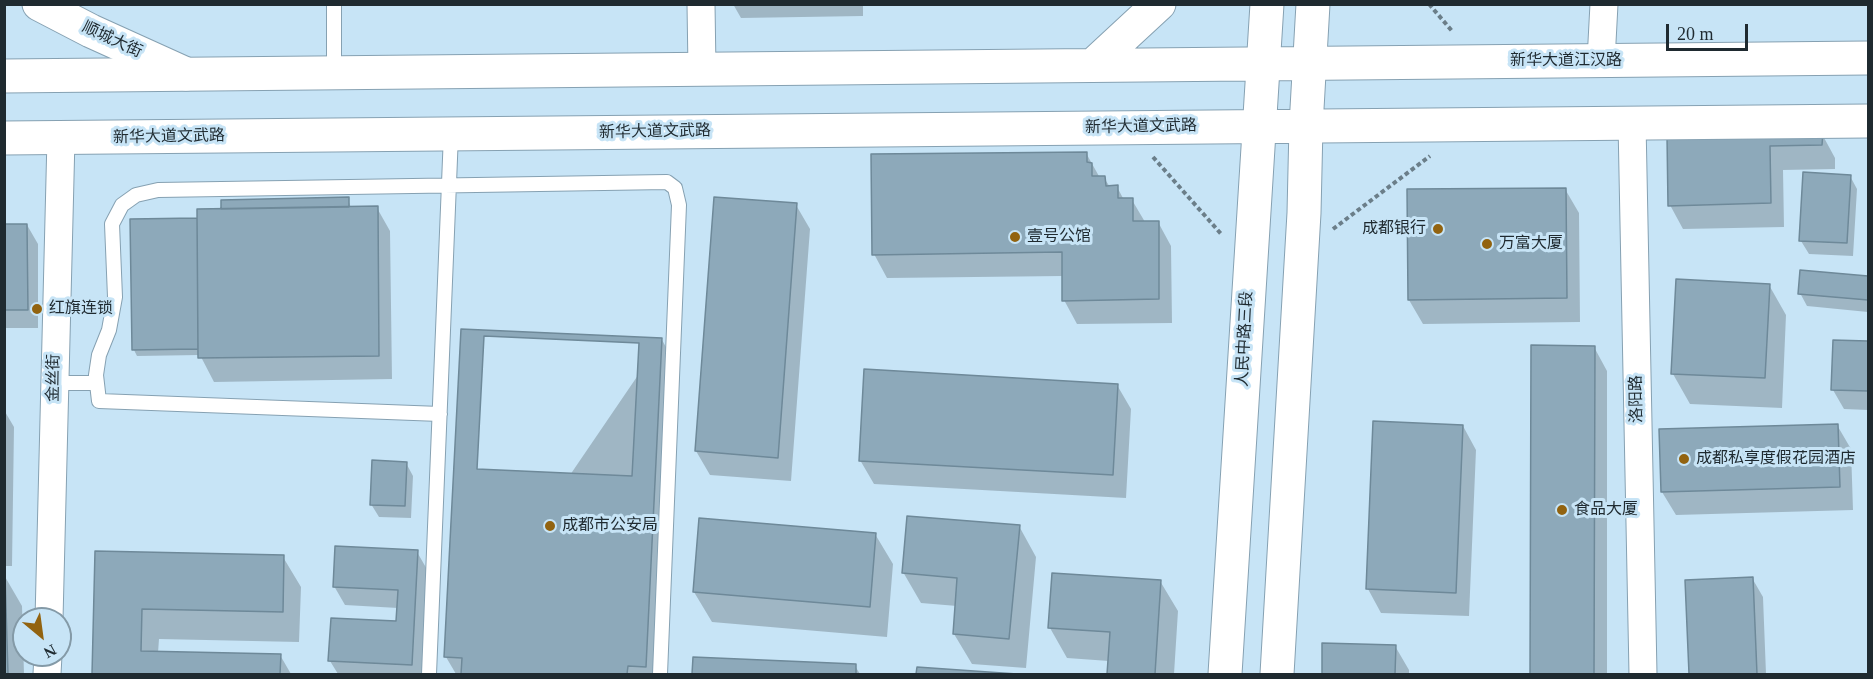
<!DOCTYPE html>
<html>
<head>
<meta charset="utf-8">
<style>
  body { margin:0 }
  #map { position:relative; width:1873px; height:679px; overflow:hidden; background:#c7e4f6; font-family:"Times New Roman",serif }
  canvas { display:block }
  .frame { position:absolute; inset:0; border:6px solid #1f2a30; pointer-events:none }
  .north { position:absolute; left:12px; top:607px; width:60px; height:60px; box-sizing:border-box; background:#c7e4f6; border:2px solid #849aa7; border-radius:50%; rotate:151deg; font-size:16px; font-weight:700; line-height:24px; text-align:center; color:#1f2a30 }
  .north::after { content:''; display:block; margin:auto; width:21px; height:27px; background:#926310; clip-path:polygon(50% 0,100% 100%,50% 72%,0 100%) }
  .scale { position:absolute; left:1666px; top:24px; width:82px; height:27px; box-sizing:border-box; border:3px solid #1f2a30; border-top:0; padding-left:8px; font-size:18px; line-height:21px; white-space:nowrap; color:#1f2a30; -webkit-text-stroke:4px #c7e4f6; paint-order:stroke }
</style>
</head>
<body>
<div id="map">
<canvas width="1873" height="679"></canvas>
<div class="frame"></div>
<div class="north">N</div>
<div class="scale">20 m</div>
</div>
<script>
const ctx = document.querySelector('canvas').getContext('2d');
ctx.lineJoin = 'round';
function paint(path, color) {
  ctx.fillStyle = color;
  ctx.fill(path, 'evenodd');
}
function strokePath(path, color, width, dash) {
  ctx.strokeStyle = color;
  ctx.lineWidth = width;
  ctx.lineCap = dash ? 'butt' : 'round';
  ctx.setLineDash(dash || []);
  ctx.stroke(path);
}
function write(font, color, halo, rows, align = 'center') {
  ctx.font = font + ' "Times New Roman","Noto Sans SC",serif';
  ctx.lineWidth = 6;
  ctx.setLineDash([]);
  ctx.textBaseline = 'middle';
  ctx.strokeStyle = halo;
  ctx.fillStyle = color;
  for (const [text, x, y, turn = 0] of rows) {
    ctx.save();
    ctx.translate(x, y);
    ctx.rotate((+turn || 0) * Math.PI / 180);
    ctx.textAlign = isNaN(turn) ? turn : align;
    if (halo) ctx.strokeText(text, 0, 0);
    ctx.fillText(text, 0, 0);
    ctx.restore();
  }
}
paint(new Path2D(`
  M733 4H863V16L741 18Z
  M1849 4H1868V6H1850Z
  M1822 134 1835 158V169L1783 170 1784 227 1683 229 1670 205 1668 137Z
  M1086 153 1100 178H1104L1110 187H1117L1124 200H1132L1145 222H1158L1171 246 1172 323 1077 324 1064 300 1063 276 887 278 874 254Z
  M1850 176 1857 189 1853 256 1809 254 1801 241Z
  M1565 189 1579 213 1580 322 1423 324 1409 300Z
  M348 199 351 208H377L390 231 392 379 214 382 200 355 137 356 134 350 196 219 198 224 223 210Z
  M796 205 810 229 791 481 710 475 696 451Z
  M4 225H27L38 244V328H4Z
  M1802 271 1868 277V312L1807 306 1800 293Z
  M1769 285 1786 315 1782 408 1690 404 1673 374Z
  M662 340 675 363 660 674H456L446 657Z
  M1834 342 1868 343V410L1844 409 1833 390Z
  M1532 347H1594L1607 371V674H1531Z
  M1117 385 1131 409 1126 498 874 484 860 460Z
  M4 410 14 427 12 566H4Z
  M1837 425 1851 449 1853 510 1676 515 1662 492Z
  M1463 426 1476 450 1469 616 1381 613 1368 589Z
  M406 463 413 476 411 518 379 517 371 504Z
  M1019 526 1036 557 1026 668 972 664 954 634 957 606 921 603 903 572Z
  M875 534 893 564 887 637 712 622 694 592Z
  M96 552 283 557 301 587 299 642 159 639 158 653 280 655 291 674H93Z
  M417 552 428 571 423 674H338L330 661 397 622 398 608 345 605 334 586Z
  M4 575 22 606 24 674H4Z
  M1752 578 1763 597 1766 674H1691L1687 581Z
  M1160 581 1178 611 1174 674H1109V661L1067 658 1050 628Z
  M1324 644 1395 646 1409 670V674H1323Z
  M694 659 855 666 860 674H693Z
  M918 669 1008 674H918Z`), '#0003');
const building = new Path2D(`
  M1823 132 1822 145 1770 146 1771 203 1668 206 1667 136Z
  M1087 152V162L1092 163V176H1105L1106 186 1118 185V198H1133V221H1159V299L1062 301V252L872 255 871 154Z
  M1803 172 1851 175 1847 243 1799 241Z
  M1566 188 1567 298 1408 300 1407 189Z
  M349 197V207L221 209V200Z
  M714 197 797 203 778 458 695 451Z
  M378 206 379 356 198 358 197 209Z
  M197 218 198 349 132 350 130 219Z
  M4 224H27L28 310H4Z
  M1800 270 1868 276V300L1798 294Z
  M1676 279 1770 284 1765 378 1671 374Z
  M461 329 662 338 646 667 628 666 627 674H461L462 658 444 657Z
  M484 336 639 343 632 476 477 469Z
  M1833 340 1868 341V391L1831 390Z
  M1531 345 1595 346 1594 674H1530Z
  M864 369 1118 384 1113 475 859 461Z
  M1373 421 1463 425 1456 593 1366 589Z
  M1838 424 1840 487 1661 492 1659 429Z
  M372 460 407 462 405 506 370 505Z
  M907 516 1020 525 1009 639 953 634 957 578 902 573Z
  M699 518 876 533 870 607 693 592Z
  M335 546 418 550 412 665 328 661 331 618 396 621 398 590 333 587Z
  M95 551 284 555 283 612 142 609 141 651 281 654 280 674H92Z
  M1052 573 1161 580 1155 674H1107L1110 632 1048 628Z
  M4 574H5L8 674H4Z
  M1753 577 1757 674H1689L1685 580Z
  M1322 643 1396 645 1395 674H1322Z
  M693 657 856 664V674H692Z
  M917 667 1017 674H916Z`);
paint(building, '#8da9ba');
strokePath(building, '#6e8999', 1.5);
const lane = new Path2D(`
  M334 4V73
  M54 383H97
  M440 414 99 401 96 375 99 355 109 330 115 297 112 224 122 205 136 195 158 190 667 182 675 188 679 205 660 674
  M429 674 451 134`);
const street = new Path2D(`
  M701 4 702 69
  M1601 61 1604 4
  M1632 123 1643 674
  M49 619 61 138
  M47 674 48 655`);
const secondary = new Path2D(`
  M39 4 91 31 186 74`);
const primary = new Path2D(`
  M1093 65 1159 4
  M4 76 1868 58
  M4 138 1868 121
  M1225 674 1267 4
  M1277 674 1304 213 1306 126 1313 4`);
strokePath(lane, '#86a1b2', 16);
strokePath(street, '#86a1b2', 29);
strokePath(secondary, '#86a1b2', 35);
strokePath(primary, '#86a1b2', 35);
strokePath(new Path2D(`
  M1429 4 1452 31
  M1153 157 1222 235
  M1333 229 1430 156`), '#6b7e89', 4, [4.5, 3]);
strokePath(lane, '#fff', 14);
strokePath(street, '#fff', 27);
strokePath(secondary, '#fff', 33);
strokePath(primary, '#fff', 33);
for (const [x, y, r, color] of [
  [1438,229,6,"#926310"],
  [1015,237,6,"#926310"],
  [1487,244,6,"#926310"],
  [37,309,6,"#926310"],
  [1684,459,6,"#926310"],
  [1562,510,6,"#926310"],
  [550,526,6,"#926310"]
]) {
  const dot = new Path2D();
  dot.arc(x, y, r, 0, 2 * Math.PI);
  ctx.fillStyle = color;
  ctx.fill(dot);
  strokePath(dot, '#c7e4f6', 2);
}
write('16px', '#1f2a30', '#c7e4f6', [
  ["顺城大街",112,40,25],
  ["新华大道江汉路",1566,61],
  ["新华大道文武路",1141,127,-1],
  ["新华大道文武路",655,132,-1],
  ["新华大道文武路",169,137,-1],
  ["人民中路三段",1245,339,-87],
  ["金丝街",54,378,-89],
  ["洛阳路",1637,399,-91]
]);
write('16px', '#1f2a30', '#c7e4f6', [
  ["成都银行",1426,229,"right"],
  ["壹号公馆",1027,237],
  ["万富大厦",1499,244],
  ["红旗连锁",49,309],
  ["成都私享度假花园酒店",1696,459],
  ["食品大厦",1574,510],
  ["成都市公安局",562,526]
], 'left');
</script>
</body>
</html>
